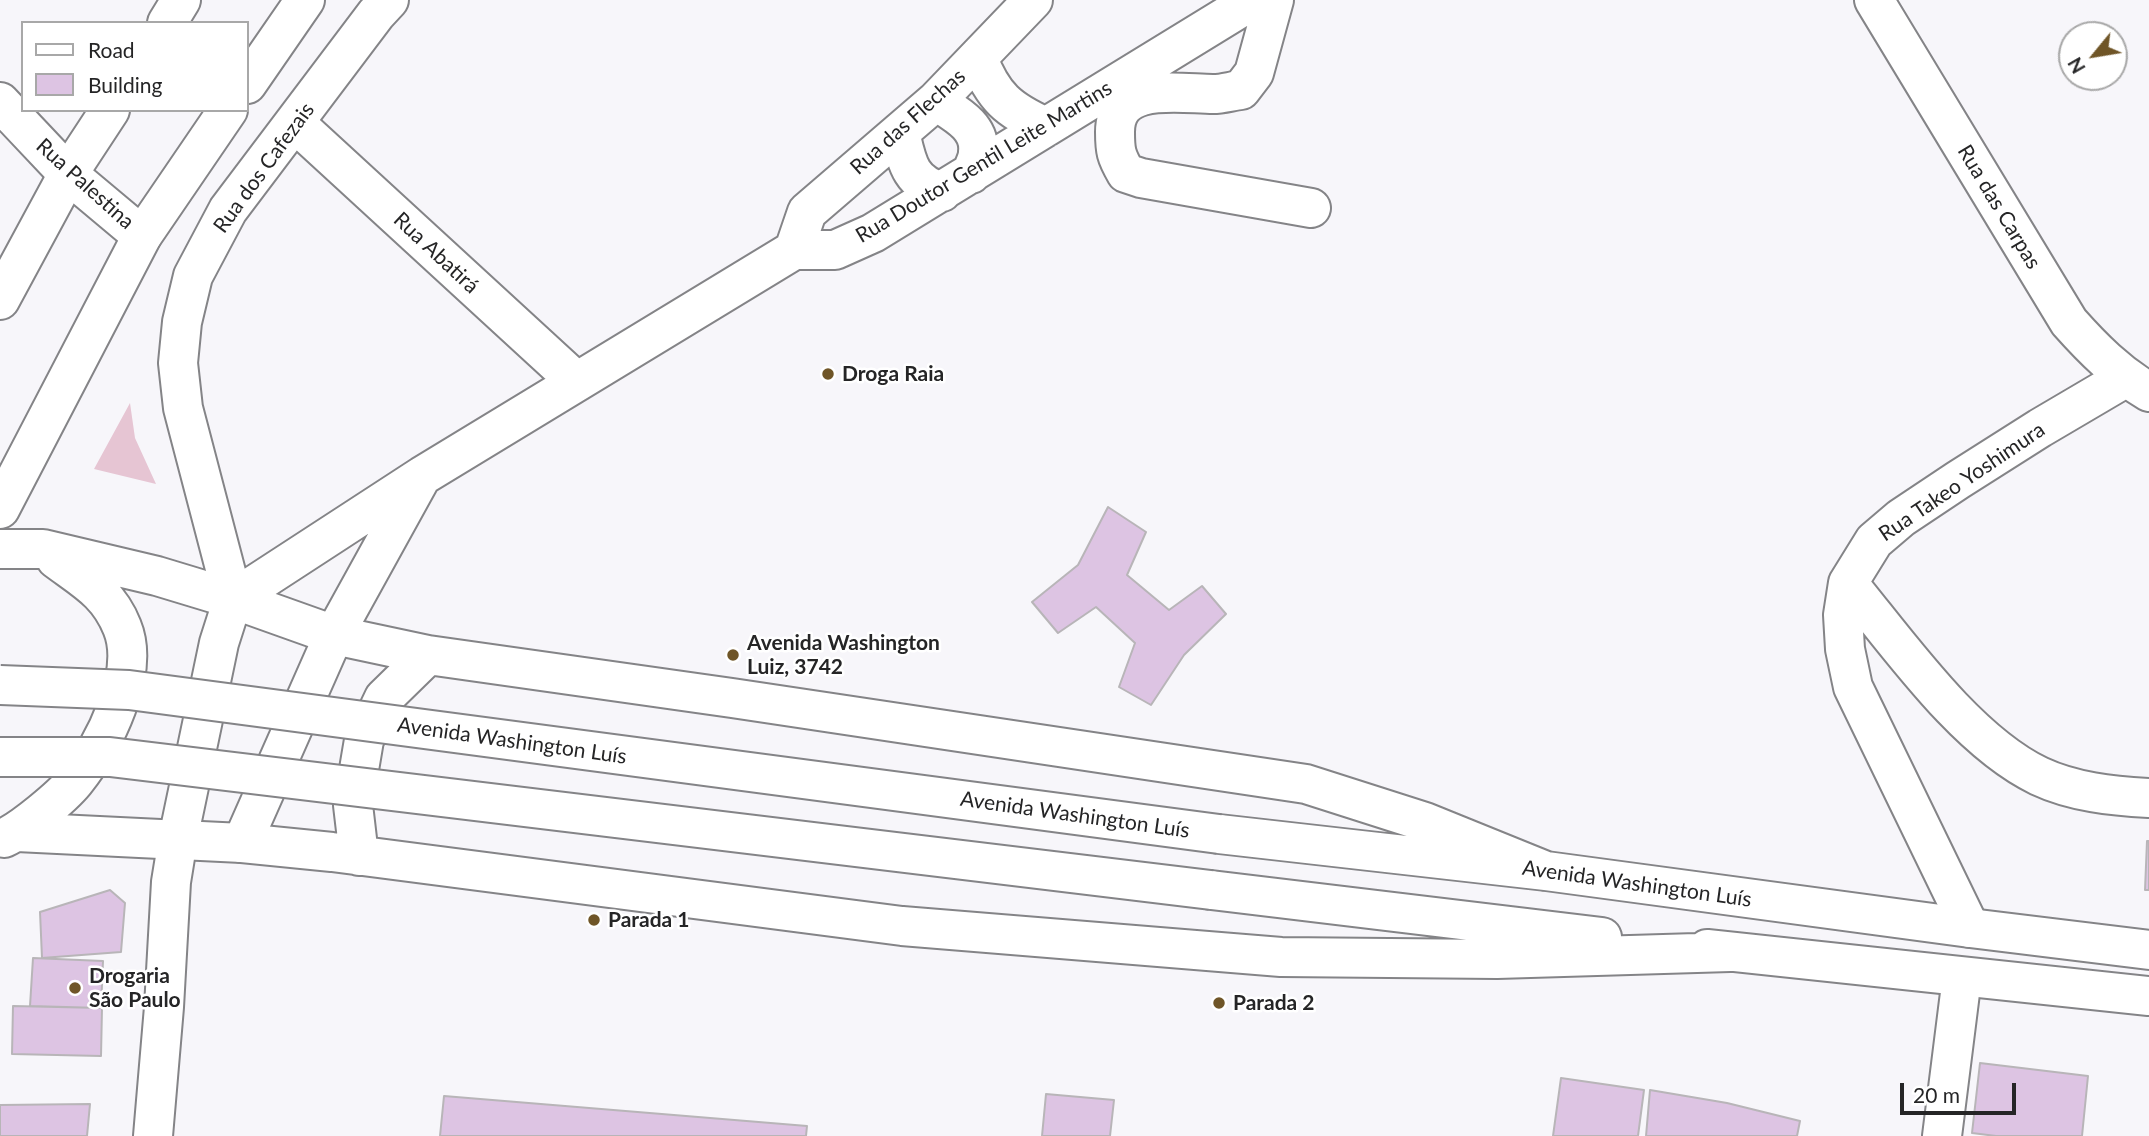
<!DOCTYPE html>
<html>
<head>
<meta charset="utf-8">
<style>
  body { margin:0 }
  #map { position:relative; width:2149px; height:1136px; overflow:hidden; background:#f7f6fa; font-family:Lato,sans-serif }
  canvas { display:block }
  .legend { position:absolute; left:21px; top:21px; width:228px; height:91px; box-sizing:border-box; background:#fff; border:2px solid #a8a8a8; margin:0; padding:9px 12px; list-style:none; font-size:21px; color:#252526 }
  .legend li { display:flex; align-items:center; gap:14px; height:35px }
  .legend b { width:35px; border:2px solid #a8a8a8 }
  .north { position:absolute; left:2058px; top:21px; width:70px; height:70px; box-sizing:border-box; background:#fff; border:2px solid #a8a8a8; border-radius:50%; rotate:240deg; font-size:19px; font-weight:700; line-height:28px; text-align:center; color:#252526 }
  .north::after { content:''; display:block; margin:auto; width:24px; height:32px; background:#6f5527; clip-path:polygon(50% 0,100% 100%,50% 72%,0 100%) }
  .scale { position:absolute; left:1900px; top:1083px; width:116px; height:32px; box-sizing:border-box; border:4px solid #252526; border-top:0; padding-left:9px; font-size:21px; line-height:24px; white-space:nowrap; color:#252526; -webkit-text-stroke:5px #fff; paint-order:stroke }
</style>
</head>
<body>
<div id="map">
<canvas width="2149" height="1136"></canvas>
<ul class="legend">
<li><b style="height:9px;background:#fff"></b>Road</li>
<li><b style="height:19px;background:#ddc4e3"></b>Building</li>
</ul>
<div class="north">N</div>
<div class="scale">20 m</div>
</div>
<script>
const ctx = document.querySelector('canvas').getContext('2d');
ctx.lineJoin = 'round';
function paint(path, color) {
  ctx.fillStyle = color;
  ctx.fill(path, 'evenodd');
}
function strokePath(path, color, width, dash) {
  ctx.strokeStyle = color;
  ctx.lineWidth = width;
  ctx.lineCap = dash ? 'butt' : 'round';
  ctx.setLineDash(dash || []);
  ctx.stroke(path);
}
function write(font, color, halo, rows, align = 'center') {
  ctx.font = font + ' Lato,sans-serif';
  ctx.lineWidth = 5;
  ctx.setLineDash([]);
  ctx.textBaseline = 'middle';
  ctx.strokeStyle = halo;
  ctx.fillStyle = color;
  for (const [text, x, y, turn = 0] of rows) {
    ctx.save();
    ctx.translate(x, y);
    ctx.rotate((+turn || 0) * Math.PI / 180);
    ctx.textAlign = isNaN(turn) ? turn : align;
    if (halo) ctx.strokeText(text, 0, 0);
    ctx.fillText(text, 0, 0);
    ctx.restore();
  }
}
paint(new Path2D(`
  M130 403 135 438 156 484 94 469Z`), '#e6c5d3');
const building = new Path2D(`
  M1108 507 1146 532 1127 575 1169 610 1202 586 1226 614 1184 655 1151 705 1119 687 1135 643 1096 607 1058 633 1032 602 1078 565Z
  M2147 841H2149V890H2145Z
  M110 890 125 903 121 952 42 958 40 912Z
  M33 958 103 961 101 1008 30 1006Z
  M13 1006 102 1008 101 1056 12 1054Z
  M1980 1063 2088 1076 2082 1136H1996L1972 1133Z
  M1561 1078 1644 1090 1638 1136H1553Z
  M1650 1090 1727 1103 1800 1121 1797 1136H1646Z
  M1046 1094 1114 1100 1110 1136H1042Z
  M444 1096 807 1126 806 1136H440Z
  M90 1104 87 1136H0V1105Z`);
paint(building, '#ddc4e3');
strokePath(building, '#b8b5b8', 2);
const minor = new Path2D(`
  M1274 0 1254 73 1241 90C1232 91 1222 94 1213 94 1180 94 1115 81 1115 132 1115 151 1116 156 1126 173L1141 178 1311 208
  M1874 0 2069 322C2093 349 2117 373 2149 392
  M978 58C993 97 1008 110 1046 127
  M936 101C954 113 981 126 978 152 978 159 973 168 971 174
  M0 102 68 174 142 236
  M295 123 577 382
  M900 132C907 162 909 182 942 192
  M794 250 807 212 936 101 1033 0
  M1848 583C1899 645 1966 741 2039 776 2073 792 2112 796 2149 798
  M233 599 183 408 178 363 182 322 193 276 228 210 376 14 389 0
  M242 843 334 635 419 481
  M1970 928 1853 687 1845 649 1843 615 1848 583 1874 541 1901 518 1958 480 2040 428 2125 378
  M153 1136 164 1007 171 882 178 839 219 643 233 599 422 476 794 250H835L873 233 1253 0
  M1942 1136 1962 977`);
const major = new Path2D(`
  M167 23 181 0
  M247 84 305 0
  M0 300 68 174 110 110
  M0 509 142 236 228 110`);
const highway = new Path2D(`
  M0 549H43L157 576 233 599 334 635 428 655 732 698 1306 784 1425 822 1546 871
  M17 832 242 843 332 852 902 926 1281 957 1497 959 1730 952
  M1219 834 1546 871 1970 928 2149 950
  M4 838C22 830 62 797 75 781 104 745 141 673 122 627 108 592 84 580 56 559
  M359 856 353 805 364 740 384 698 428 655
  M1211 890 1602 937
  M1707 949 2149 996`);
strokePath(minor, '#848487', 42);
strokePath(major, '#848487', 42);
strokePath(highway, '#848487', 42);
strokePath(minor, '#fff', 38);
strokePath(major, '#fff', 38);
strokePath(highway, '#fff', 38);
const highwayBridge = new Path2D(`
  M0 685 129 690 1219 834
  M0 757H110L1211 890`);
strokePath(highwayBridge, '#848487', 42, []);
strokePath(highwayBridge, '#fff', 38);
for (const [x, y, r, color] of [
  [828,374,7,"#6f5527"],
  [733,655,7,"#6f5527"],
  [594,920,7,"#6f5527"],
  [75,988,7,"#6f5527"],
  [1219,1003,7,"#6f5527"]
]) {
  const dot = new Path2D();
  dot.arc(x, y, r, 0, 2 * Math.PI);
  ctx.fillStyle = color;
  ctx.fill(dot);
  strokePath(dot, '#fff', 2.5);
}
write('21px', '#252526', '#fff', [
  ["Rua das Flechas",908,122,-42],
  ["Rua Doutor Gentil Leite Martins",984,162,-31],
  ["Rua dos Cafezais",264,168,-54],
  ["Rua Palestina",85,184,42],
  ["Rua das Carpas",1999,207,59],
  ["Rua Abatirá",436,253,43],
  ["Rua Takeo Yoshimura",1962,482,-34],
  ["Avenida Washington Luís",512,741,8],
  ["Avenida Washington Luís",1075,815,8],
  ["Avenida Washington Luís",1637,884,8]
]);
write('bold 21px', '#252526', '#fff', [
  ["Droga Raia",842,374],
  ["Avenida Washington",747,643],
  ["Luiz, 3742",747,667],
  ["Parada 1",608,920],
  ["Drogaria",89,976],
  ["São Paulo",89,1000],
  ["Parada 2",1233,1003]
], 'left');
</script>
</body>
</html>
